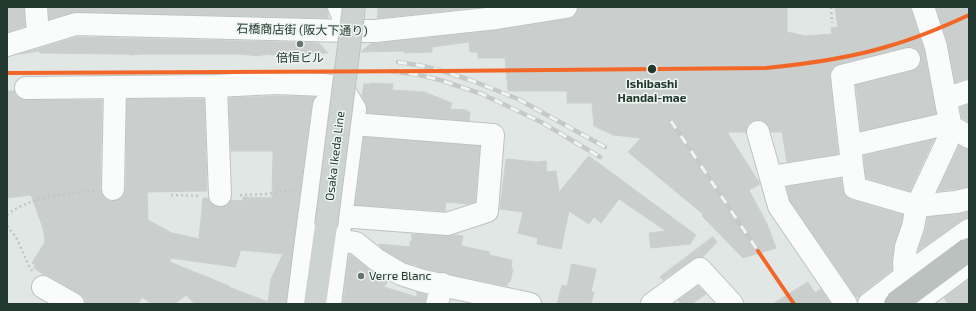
<!DOCTYPE html>
<html>
<head>
<meta charset="utf-8">
<style>
  body { margin:0 }
  #map { position:relative; width:976px; height:311px; overflow:hidden; background:#e1e7e4; font-family:"Exo 2",sans-serif }
  canvas { display:block }
  .frame { position:absolute; inset:0; border:8px solid #21382f; pointer-events:none }
</style>
</head>
<body>
<div id="map">
<canvas width="976" height="311"></canvas>
<div class="frame"></div>
</div>
<script>
const ctx = document.querySelector('canvas').getContext('2d');
ctx.lineJoin = 'round';
function paint(path, color) {
  ctx.fillStyle = color;
  ctx.fill(path, 'evenodd');
}
function strokePath(path, color, width, dash) {
  ctx.strokeStyle = color;
  ctx.lineWidth = width;
  ctx.lineCap = dash ? 'butt' : 'round';
  ctx.setLineDash(dash || []);
  ctx.stroke(path);
}
function write(font, color, halo, rows, align = 'center') {
  ctx.font = font + ' "Exo 2","Noto Sans JP",sans-serif';
  ctx.lineWidth = 3;
  ctx.setLineDash([]);
  ctx.textBaseline = 'middle';
  ctx.strokeStyle = halo;
  ctx.fillStyle = color;
  for (const [text, x, y, turn = 0] of rows) {
    ctx.save();
    ctx.translate(x, y);
    ctx.rotate((+turn || 0) * Math.PI / 180);
    ctx.textAlign = isNaN(turn) ? turn : align;
    if (halo) ctx.strokeText(text, 0, 0);
    ctx.fillText(text, 0, 0);
    ctx.restore();
  }
}
const building = new Path2D(`
  M7 7H24L25 26 7 32Z
  M49 7H327L328 14V18L76 12 49 19Z
  M378 7H482L378 18Z
  M578 7H787V32L805 36 832 34 831 28 838 27 835 7H910L924 50 936 114 861 131 856 85 912 71 917 68 921 63V56L918 51 913 47H906L839 64 834 66 830 71V77L838 154 787 162 782 132H771L767 123 761 120H754L749 123 746 129V132H727L760 184 749 190 767 224 776 248 743 258 702 216 703 214 628 152 641 138 613 135 594 126 592 103H567V91H508L505 58H478V52H470L469 42 432 47V52L404 53V51L361 52 370 44 498 30 568 19 574 16 577 12Z
  M936 7H969V79H965L955 83 948 43Z
  M78 37 319 43 328 53 274 54V55L265 54V55H260V56L238 54H143L130 55V54H118L40 53V51L21 54Z
  M371 83 393 84 392 90 424 92 452 103 450 109 467 110V112H470L469 121 367 113 366 103 362 97 364 84H370Z
  M7 91H14L15 95 20 99 26 100H102L100 189 102 195 106 199 112 201 119 200 124 195 126 189 127 99H204L207 191 147 192 148 220 172 233 199 239 203 198H208L210 202 214 206 220 207 227 205 231 200 243 201V197L272 198 273 151H231L229 98 276 96 315 97 312 103 286 304H195L186 295 175 304H152L142 297 138 304H87L85 303 84 297 79 293 49 276 44 275 34 268 35 265 32 263 45 242 43 228 31 195 7 198ZM241 250 283 254 271 279 268 302 229 287V286L170 262 171 258 235 267Z
  M969 104V122L962 118 960 107Z
  M364 137 480 146 475 202 468 204 446 202 445 211 355 205Z
  M934 139 910 191 866 178 864 156Z
  M959 146 969 149V187L938 191Z
  M589 156 696 235 690 244 651 248 649 233 666 231 619 199 601 223 594 217 589 224 569 211 561 249 537 244 538 238 518 233 523 212 500 209 506 159 537 162 546 161 547 172 556 171 559 192Z
  M841 178 843 190 845 196 851 200 903 215 901 224 894 245 892 262V270L861 294 859 297H856L790 201 787 187Z
  M969 212V218L962 220 918 251 925 231 928 217 957 214Z
  M412 234 446 236 455 235 463 236 461 246 490 252 489 255 512 260 511 269H513L510 282H508L507 286 448 274 445 272H440L426 269 417 266V265L406 263 384 250 379 245V244L410 247V241H412Z
  M713 237 717 242 703 257H698L693 259 663 280 660 277Z
  M349 254 351 255 371 271 388 281 384 287 417 297V292L426 295 425 304H343Z
  M572 264 596 269V271L591 292H594L591 304H557L562 285 567 286Z
  M969 280V304H948L944 298Z
  M808 282 815 293 821 289 831 304H773Z
  M698 286 706 294 692 304H681L678 300Z`);
paint(building, '#cacfcd');
strokePath(building, '#cad0cd', 1);
const minor = new Path2D(`
  M36 7 38 35
  M339 7 349 31
  M923 7 936 47 950 123 952 127 969 137
  M7 45 76 24 349 31H375L497 18 566 7
  M909 59 842 76 852 164 855 188 917 206 956 202 969 199
  M216 86 220 195
  M26 88 216 86 276 83 323 85 330 86 337 92
  M946 99 969 91
  M758 132 779 206 846 304
  M850 146 950 123
  M771 177 852 164
  M113 189 115 87
  M341 216 447 224 487 211 493 135 353 124
  M338 240 356 243 377 260 401 274 423 281 530 304
  M43 287 73 304
  M920 299 905 276 904 263 906 247 913 227 917 206 947 142 952 127
  M298 304 305 248 324 105 342 87
  M330 304 355 109 342 87 343 78
  M437 304 442 284
  M652 304 700 269 732 304
  M869 304 905 276 969 230
  M915 304 969 264`);
const major = new Path2D(`
  M315 304 326 226`);
strokePath(minor, '#bec3c1', 24);
strokePath(major, '#bcc3c0', 24);
strokePath(new Path2D(`
  M831 7 832 23
  M171 195 201 196
  M240 195 268 194 282 191 294 190
  M7 215C28 197 68 193 94 191
  M7 226 16 237 29 266 33 272`), '#bfc7c4', 2.5, [2, 3]);
strokePath(minor, '#fafbfb', 22);
strokePath(major, '#cdd3d1', 22);
const rail = new Path2D(`
  M398 62 423 66 442 71 473 81 518 99 605 147
  M391 71 419 75 440 80 482 94 541 122 600 157
  M671 121 758 251`);
strokePath(rail, '#c6c9c8', 4.5);
strokePath(rail, '#eff6f2', 3, [9]);
const majorBridge = new Path2D(`
  M326 226 354 7`);
const highwayBridge = new Path2D(`
  M895 304 969 249`);
strokePath(majorBridge, '#bcc3c0', 24, []);
strokePath(highwayBridge, '#bcc3c0', 24, []);
strokePath(majorBridge, '#cdd3d1', 22);
strokePath(highwayBridge, '#bac1be', 22);
strokePath(new Path2D(`
  M7 73 442 71 766 68C807 64 850 58 889 46 917 38 943 27 969 15
  M758 251 794 304`), '#f26627', 4);
for (const [x, y, r, color] of [
  [300,44,4,"#64756e"],
  [652,69,5,"#21382f"],
  [361,276,4,"#64756e"]
]) {
  const dot = new Path2D();
  dot.arc(x, y, r, 0, 2 * Math.PI);
  ctx.fillStyle = color;
  ctx.fill(dot);
  strokePath(dot, '#eff6f2', 1.5);
}
write('12px', '#21382f', '#eff6f2', [
  ["石橋商店街 (阪大下通り)",302,30,1],
  ["Osaka Ikeda Line",335,156,-83]
]);
write('12px', '#21382f', '#eff6f2', [
  ["倍恒ビル",300,58],
  ["Verre Blanc",369,276,"left"]
]);
write('bold 12px', '#21382f', '#eff6f2', [
  ["Ishibashi",652,84],
  ["Handai-mae",652,98]
]);
</script>
</body>
</html>
